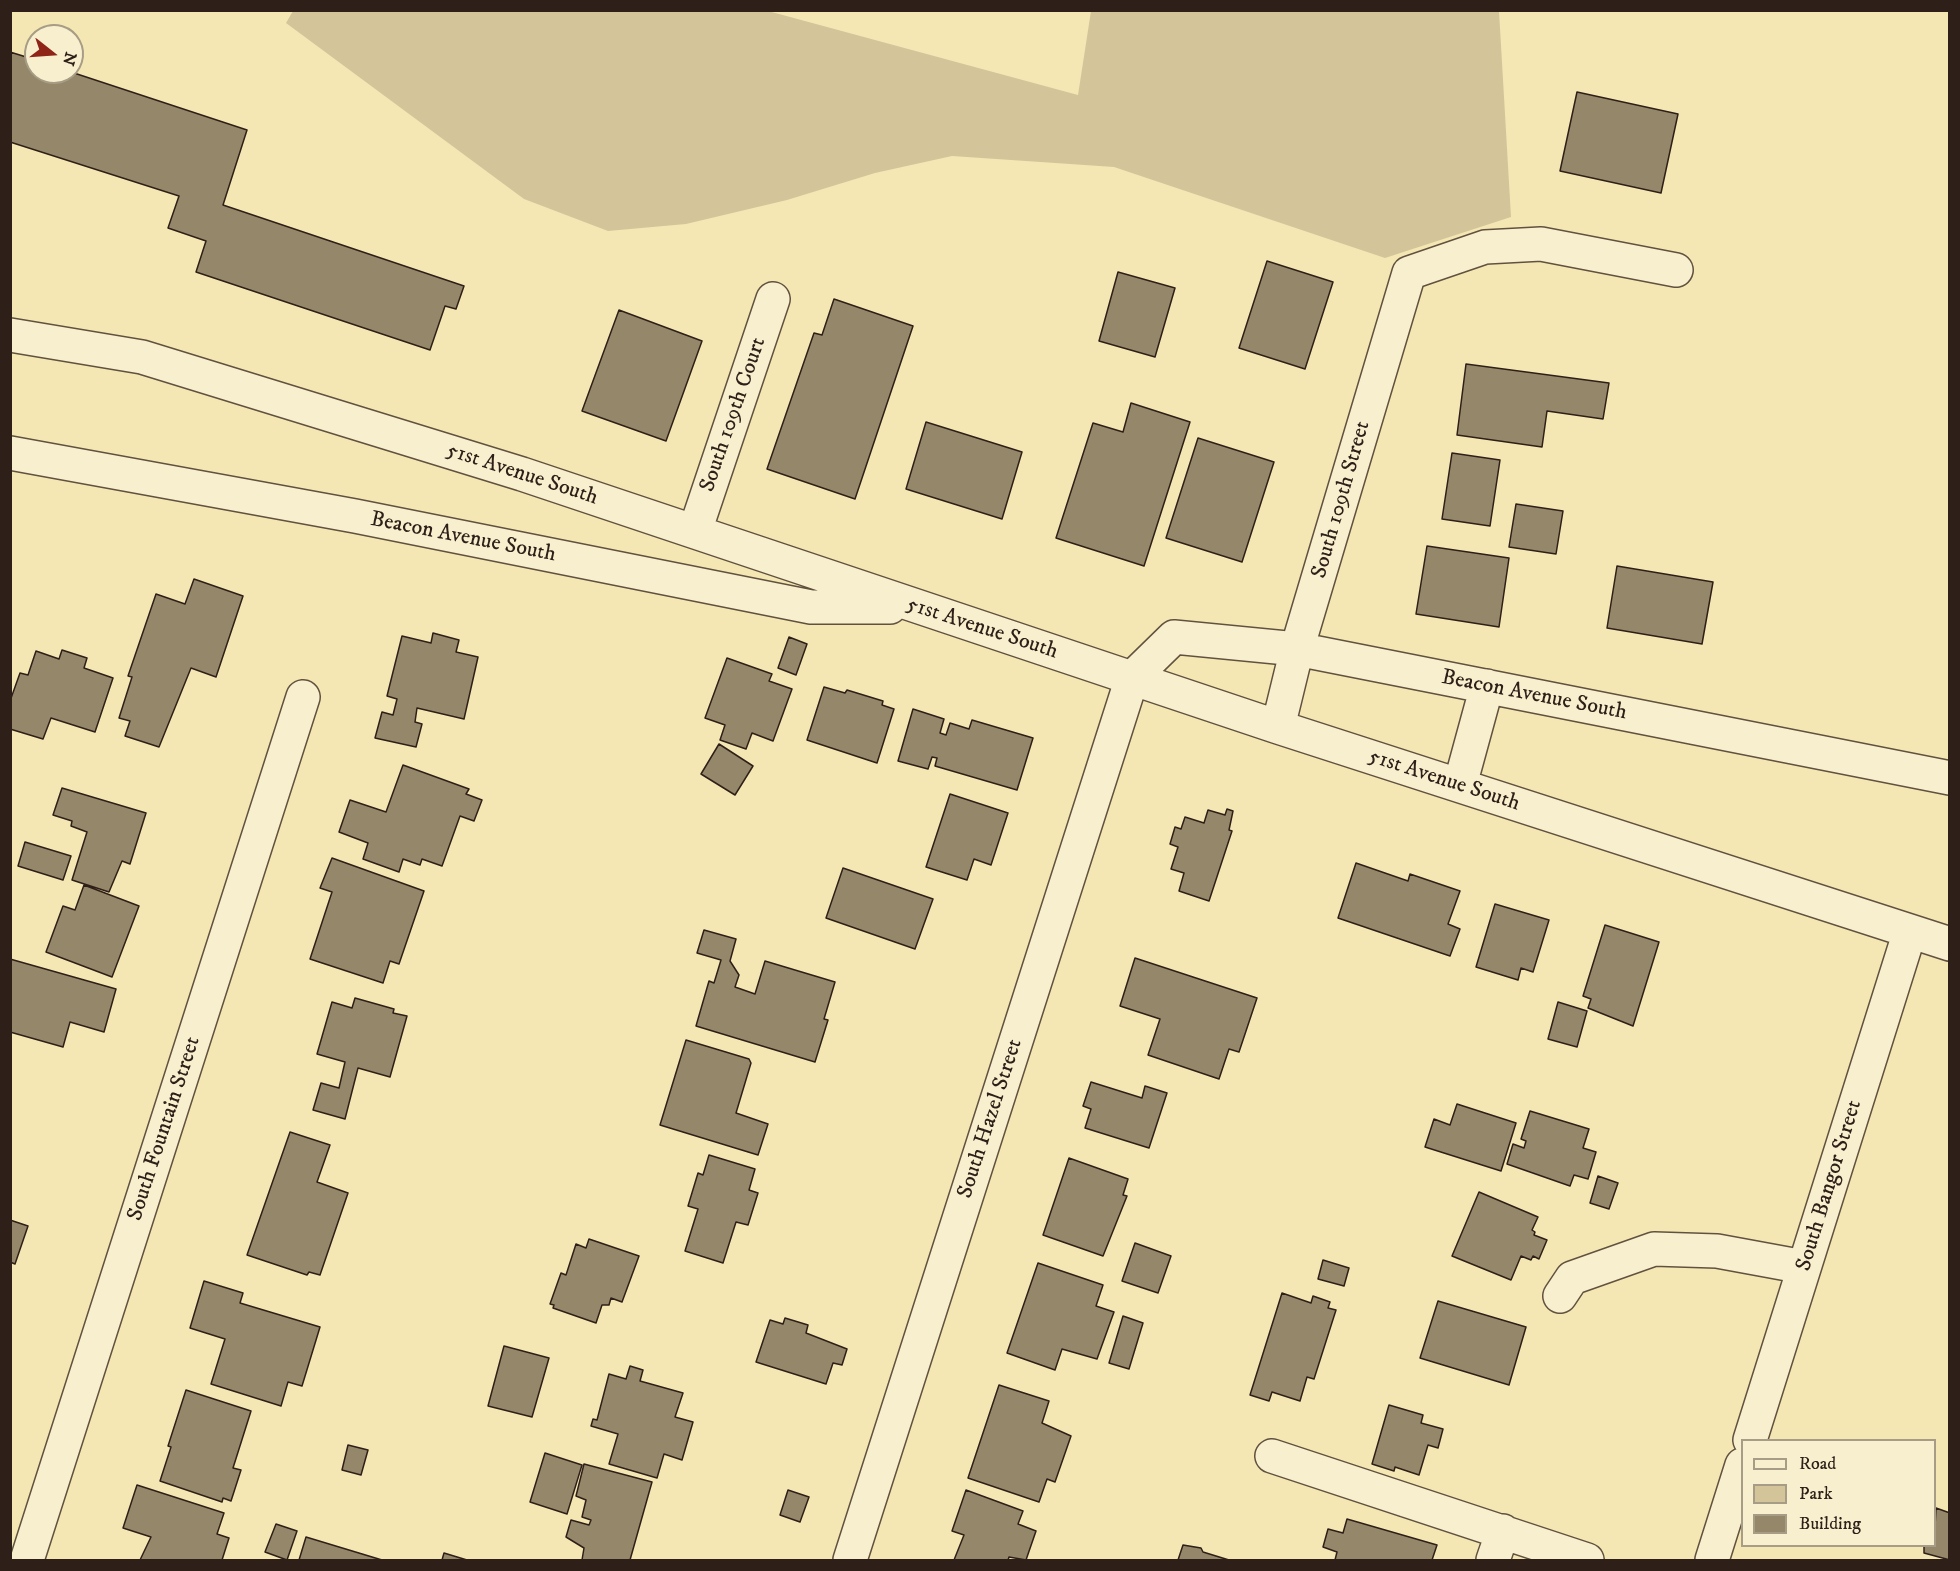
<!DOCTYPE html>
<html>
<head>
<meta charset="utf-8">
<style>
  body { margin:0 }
  #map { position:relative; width:1960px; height:1571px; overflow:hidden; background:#f5e7b3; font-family:"IM FELL DW Pica",serif }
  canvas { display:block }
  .frame { position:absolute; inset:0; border:12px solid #2e2018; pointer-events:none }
  .legend { position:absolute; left:1741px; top:1439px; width:195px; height:108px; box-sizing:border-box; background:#f8efce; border:2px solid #a79c85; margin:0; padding:8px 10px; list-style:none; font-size:18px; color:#2e2018 }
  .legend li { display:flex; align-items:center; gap:12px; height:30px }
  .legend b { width:30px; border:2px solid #a79c85 }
  .north { position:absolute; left:24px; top:24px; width:60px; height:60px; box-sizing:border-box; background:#f8efce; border:2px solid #a79c85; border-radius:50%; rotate:107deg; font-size:16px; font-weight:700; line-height:24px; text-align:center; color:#2e2018 }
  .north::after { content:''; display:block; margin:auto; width:21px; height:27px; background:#8f2418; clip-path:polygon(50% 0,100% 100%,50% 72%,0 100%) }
</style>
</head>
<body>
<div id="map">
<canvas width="1960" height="1571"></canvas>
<div class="frame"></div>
<ul class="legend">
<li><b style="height:8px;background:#f8efce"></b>Road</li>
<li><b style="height:16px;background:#d3c599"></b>Park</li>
<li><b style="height:16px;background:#958769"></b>Building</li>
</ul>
<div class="north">N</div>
</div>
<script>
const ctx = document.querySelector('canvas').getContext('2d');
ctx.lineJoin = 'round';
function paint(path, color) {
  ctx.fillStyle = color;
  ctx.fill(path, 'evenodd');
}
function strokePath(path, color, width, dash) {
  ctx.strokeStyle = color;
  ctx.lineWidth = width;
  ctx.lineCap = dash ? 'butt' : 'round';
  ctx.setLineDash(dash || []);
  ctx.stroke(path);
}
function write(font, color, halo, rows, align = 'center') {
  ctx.font = font + ' "IM FELL DW Pica",serif';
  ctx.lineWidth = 4.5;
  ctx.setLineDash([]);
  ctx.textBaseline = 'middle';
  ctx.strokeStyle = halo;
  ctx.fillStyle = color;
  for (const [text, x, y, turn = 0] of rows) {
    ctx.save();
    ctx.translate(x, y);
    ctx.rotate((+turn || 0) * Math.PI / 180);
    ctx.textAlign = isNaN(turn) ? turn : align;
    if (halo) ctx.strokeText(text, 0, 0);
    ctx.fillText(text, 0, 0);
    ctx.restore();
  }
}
paint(new Path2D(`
  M293 11H768L1078 95 1091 11H1499L1511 217 1385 258 1114 167 952 156 875 173 787 200 686 224 608 231 524 199 286 23Z`), '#d3c599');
const building = new Path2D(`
  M10 52 36 60V72H71L247 130 223 205 464 286 456 309 445 306 430 350 196 272 206 241 168 228 179 196 10 142Z
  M1577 92 1678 114 1661 193 1560 171Z
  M1267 261 1333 282 1305 369 1239 348Z
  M1118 272 1175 288 1155 357 1099 341Z
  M834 299 913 326 855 499 767 469 814 333 822 335Z
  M619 310 702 341 666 441 582 411Z
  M1466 364 1609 383 1603 419 1547 411 1542 447 1457 435Z
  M1131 403 1190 422 1144 566 1056 538 1093 423 1123 432Z
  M926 422 1022 452 1002 519 906 489Z
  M1198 438 1274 462 1242 562 1166 538Z
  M1452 453 1500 460 1490 526 1442 519Z
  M1516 504 1563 511 1556 554 1509 547Z
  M1427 546 1509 558 1499 627 1416 614Z
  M1617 566 1713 582 1702 644 1607 628Z
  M194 579 243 596 216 677 191 668 159 747 125 736 130 721 119 718 132 677 128 676 156 594 185 604Z
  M433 633 459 640 456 652 478 657 464 719 417 708 415 722 422 724 416 747 375 738 382 712 393 715 397 699 387 696 402 636 431 643Z
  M789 637 807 644 796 675 778 668Z
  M62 650 87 658 84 668 113 678 95 732 51 718 43 739 10 729V701L20 673 28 675 36 651 59 659Z
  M727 658 772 674 769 681 792 689 773 741 752 733 746 749 720 740 725 725 705 718Z
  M824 687 845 693 847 690 883 701 882 705 894 709 877 763 807 740Z
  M913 709 944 719 940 733 946 735 950 723 969 729 972 720 1033 738 1017 790 935 766 937 758 932 757 928 769 898 761Z
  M719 744 753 766 735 795 701 774Z
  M403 765 469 789 466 794 482 800 474 821 460 816 442 866 422 859 420 865 403 859 399 872 363 859 368 843 339 832 350 800 386 812Z
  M62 788 146 813 130 864 122 861 109 892 72 880 87 832 71 826 72 821 53 815Z
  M950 794 1008 813 991 865 974 859 967 880 926 867Z
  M1227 809 1233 811 1229 830 1232 831 1209 901 1179 891 1184 873 1171 869 1178 847 1170 844 1175 827 1181 829 1185 817 1204 823 1208 810 1225 815Z
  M25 842 71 856 63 880 18 866Z
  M332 858 424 891 399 964 390 961 383 983 310 959 332 892 320 888Z
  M1356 863 1408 881 1410 874 1460 891 1448 924 1460 929 1450 956 1338 918Z
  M843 868 933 899 915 949 826 918Z
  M84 885 139 906 112 977 46 952 63 906 75 910Z
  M1495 904 1549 920 1533 972 1521 968 1518 980 1476 967Z
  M1605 925 1659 942 1633 1026 1588 1008 1591 999 1583 996Z
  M704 930 736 939 730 961 739 975 735 987 755 994 765 961 835 982 824 1019 828 1020 815 1062 696 1026 709 981 714 983 721 960 697 953Z
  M1135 958 1257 998 1239 1052 1229 1049 1219 1079 1148 1055 1160 1019 1120 1006Z
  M10 959 116 989 104 1032 70 1022 63 1047 10 1032Z
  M355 998 394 1009 393 1013 407 1016 390 1077 358 1068 345 1119 313 1110 321 1083 339 1088 345 1062 317 1054 332 1002 352 1008Z
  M1558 1002 1587 1011 1577 1047 1548 1039Z
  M686 1040 749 1059 751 1063 736 1113 768 1124 758 1155 660 1125Z
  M1091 1082 1142 1098 1145 1086 1167 1093 1149 1148 1085 1128 1091 1109 1083 1106Z
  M1457 1104 1516 1123 1501 1171 1425 1147 1434 1119 1450 1125Z
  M1530 1111 1589 1129 1583 1148 1596 1152 1588 1179 1574 1175 1570 1186 1507 1164 1513 1144 1524 1148 1526 1141 1521 1139Z
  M290 1132 330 1145 317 1182 348 1193 320 1275 309 1272 307 1275 247 1255Z
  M709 1155 755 1169 749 1190 758 1193 748 1225 736 1222 723 1263 685 1251 698 1209 688 1206 698 1173 703 1175Z
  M1069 1158 1128 1179 1123 1195 1127 1196 1103 1256 1043 1235Z
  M1598 1176 1618 1183 1609 1209 1590 1203Z
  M1479 1192 1538 1217 1532 1230 1535 1232 1534 1235 1547 1240 1539 1259 1533 1256 1531 1260 1521 1256 1511 1280 1452 1256Z
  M10 1220 28 1226 15 1264 10 1262Z
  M589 1239 639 1256 622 1302 611 1298 609 1305H602L596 1323 553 1308 554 1305 550 1304 561 1273 566 1275 576 1244 586 1248Z
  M1135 1243 1171 1256 1158 1293 1122 1281Z
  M1323 1260 1349 1268 1344 1286 1318 1279Z
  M1038 1263 1103 1285 1096 1306 1114 1312 1097 1359 1062 1349 1055 1370 1007 1353Z
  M204 1281 243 1293 240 1303 320 1327 302 1386 288 1382 281 1406 211 1384 225 1339 190 1328Z
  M1282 1293 1311 1303 1313 1296 1330 1302 1328 1308 1336 1310 1314 1379 1307 1377 1300 1401 1272 1392 1269 1401 1250 1395Z
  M1438 1301 1526 1327 1509 1385 1420 1358Z
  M1123 1316 1143 1323 1129 1369 1109 1363Z
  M785 1318 808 1325 806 1333 847 1349 842 1365 833 1363 826 1384 756 1362 770 1320 783 1324Z
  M504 1346 549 1358 532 1417 488 1406Z
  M630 1366 643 1370 640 1381 683 1393 675 1417 693 1422 682 1460 664 1454 657 1478 609 1464 618 1434 591 1426 593 1419 597 1420 609 1374 626 1379Z
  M999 1385 1049 1401 1042 1423 1071 1436 1055 1482 1047 1479 1039 1502 968 1478Z
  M186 1390 251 1411 233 1468 241 1470 231 1501 223 1498 222 1502 160 1481 171 1447 168 1446Z
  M1389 1405 1423 1415 1421 1423 1443 1429 1438 1448 1428 1445 1419 1475 1395 1467 1394 1471 1372 1464Z
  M348 1445 368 1450 361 1475 342 1470Z
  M545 1453 582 1465 567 1514 530 1502Z
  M584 1464 652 1482 630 1560H582L584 1548 566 1537 571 1520 589 1525 591 1520 582 1517 586 1500 576 1496Z
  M137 1485 224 1513 217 1534 229 1538 222 1560H140L151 1537 123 1528Z
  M788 1490 809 1497 800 1522 780 1515Z
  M966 1490 1023 1511 1018 1524 1036 1531 1026 1560 1009 1557 1008 1560H954L964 1535 952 1531Z
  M1936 1508 1950 1513V1560L1924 1553V1546H1934Z
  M1347 1519 1437 1545 1432 1560H1335L1337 1552 1323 1547 1328 1529 1343 1533Z
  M276 1524 297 1531 287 1560 265 1552Z
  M306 1537 382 1560H299Z
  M1183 1545 1201 1548 1203 1552 1229 1560H1178Z
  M444 1553 467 1560H442Z`);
paint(building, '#958769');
strokePath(building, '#2e2018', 1.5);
const minor = new Path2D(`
  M10 335 142 357 522 474 1278 727 1950 944
  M10 453 355 516 811 607H890
  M695 531 773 299
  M1278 727 1297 649 1409 273 1485 247 1541 244 1676 270
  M1460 785 1487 686
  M1560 1296 1572 1278 1654 1249 1717 1251 1804 1267
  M1750 1440 1910 931
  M1272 1456 1587 1560
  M27 1560 303 697
  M850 1560 1132 678 1174 637 1297 649 1950 778
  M1493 1560 1503 1531
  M1712 1560 1742 1465`);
strokePath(minor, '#60523f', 36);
strokePath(minor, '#f8efce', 33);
write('22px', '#2e2018', '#f8efce', [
  ["South 109th Court",734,415,-71],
  ["51st Avenue South",522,475,18],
  ["South 109th Street",1342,500,-74],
  ["Beacon Avenue South",463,538,11],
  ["51st Avenue South",982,629,18],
  ["Beacon Avenue South",1534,696,11],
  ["51st Avenue South",1444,781,18],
  ["South Hazel Street",991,1119,-72],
  ["South Fountain Street",165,1129,-72],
  ["South Bangor Street",1830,1186,-73]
]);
</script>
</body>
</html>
